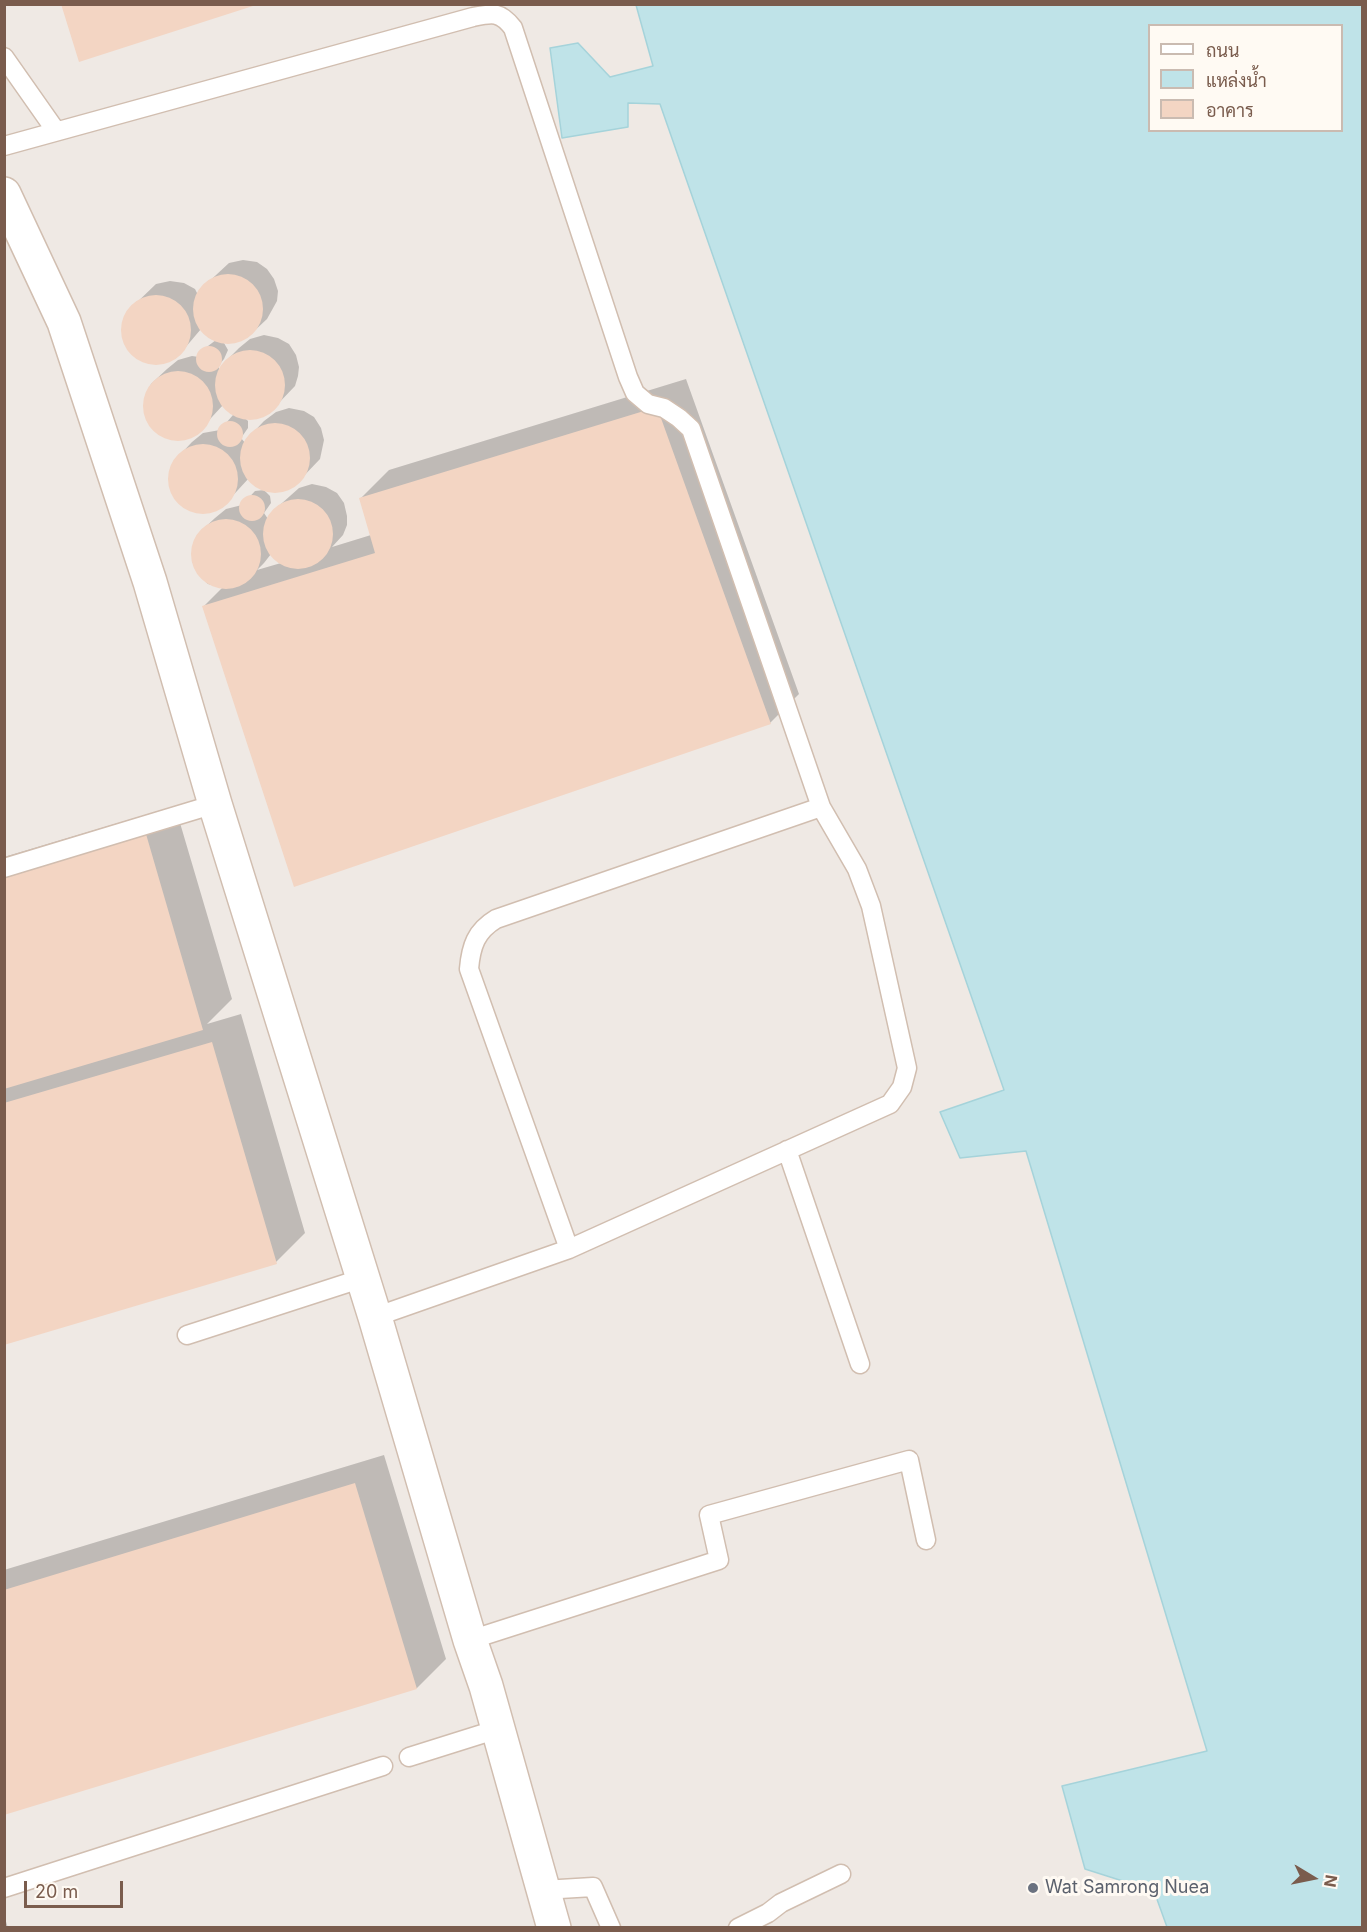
<!DOCTYPE html>
<html>
<head>
<meta charset="utf-8">
<style>
  body { margin:0 }
  #map { position:relative; width:1367px; height:1932px; overflow:hidden; background:#fdf6ec; font-family:Inter,Sarabun,sans-serif }
  canvas { display:block }
  .frame { position:absolute; inset:0; border:6px solid #7a5c4d; pointer-events:none }
  .legend { position:absolute; left:1148px; top:24px; width:195px; height:108px; box-sizing:border-box; background:#fffaf3; border:2px solid #cabbb1; margin:0; padding:8px 10px; list-style:none; font-size:18px; color:#7a5c4d }
  .legend li { display:flex; align-items:center; gap:12px; height:30px }
  .legend b { width:30px; border:2px solid #cabbb1 }
  .north { position:absolute; left:1283px; top:1848px; width:60px; height:60px; -webkit-text-stroke:4px #fffaf3; paint-order:stroke; rotate:100deg; font-size:16px; font-weight:700; line-height:24px; text-align:center; color:#7a5c4d }
  .north::after { content:''; display:block; margin:auto; width:21px; height:27px; background:#7a5c4d; clip-path:polygon(50% 0,100% 100%,50% 72%,0 100%) }
  .scale { position:absolute; left:24px; top:1881px; width:99px; height:27px; box-sizing:border-box; border:3px solid #7a5c4d; border-top:0; padding-left:8px; font-size:18px; line-height:21px; white-space:nowrap; color:#7a5c4d; -webkit-text-stroke:4px #fffaf3; paint-order:stroke }
</style>
</head>
<body>
<div id="map">
<canvas width="1367" height="1932"></canvas>
<div class="frame"></div>
<ul class="legend">
<li><b style="height:8px;background:#fff"></b>ถนน</li>
<li><b style="height:16px;background:#bfe3e8"></b>แหล่งน้ำ</li>
<li><b style="height:16px;background:#f3d5c3"></b>อาคาร</li>
</ul>
<div class="north">N</div>
<div class="scale">20 m</div>
</div>
<script>
const ctx = document.querySelector('canvas').getContext('2d');
ctx.lineJoin = 'round';
function paint(path, color) {
  ctx.fillStyle = color;
  ctx.fill(path, 'evenodd');
}
function strokePath(path, color, width, dash) {
  ctx.strokeStyle = color;
  ctx.lineWidth = width;
  ctx.lineCap = dash ? 'butt' : 'round';
  ctx.setLineDash(dash || []);
  ctx.stroke(path);
}
function write(font, color, halo, rows, align = 'center') {
  ctx.font = font + ' Inter,sans-serif';
  ctx.lineWidth = 6;
  ctx.setLineDash([]);
  ctx.textBaseline = 'middle';
  ctx.strokeStyle = halo;
  ctx.fillStyle = color;
  for (const [text, x, y, turn = 0] of rows) {
    ctx.save();
    ctx.translate(x, y);
    ctx.rotate((+turn || 0) * Math.PI / 180);
    ctx.textAlign = isNaN(turn) ? turn : align;
    if (halo) ctx.strokeText(text, 0, 0);
    ctx.fillText(text, 0, 0);
    ctx.restore();
  }
}
paint(new Path2D(`
  M5 5H636L653 66 1026 1151 1207 1751 1062 1786 1085 1869 1155 1891 1167 1927 5 1928ZM578 43 610 77 636 71 556 95Z`), '#efe9e4');
const water = new Path2D(`
  M636 5H1362V1927H1167L1154 1891 1085 1869 1062 1786 1207 1751 1026 1151 960 1158 940 1112 1004 1090 660 104 628 103V127L562 138 550 48 578 43 610 77 653 66ZM1150 26H1342V130H1150Z`);
paint(water, '#bfe3e8');
strokePath(water, '#a5d3da', 1.5);
paint(new Path2D(`
  M243 260 257 262 267 269 274 279 278 291 277 301 267 319 251 334 239 341 224 343 228 350 224 359 218 366 220 371 224 363 239 348 250 339 264 335 278 338 289 344 296 355 299 367 298 376 295 386 273 409 260 417 245 418 248 421V428L241 438 246 444 249 437 264 421 276 412 289 408 304 411 314 417 321 428 324 440 320 459 298 482 286 490 272 492 258 487 249 478 226 503 213 511 199 513 186 508 175 498 170 485V471L177 458 192 442 203 433 220 430 233 415 223 405 200 430 188 438 174 439 160 435 150 425 145 412V397L151 384 167 369 178 360 192 356 199 357 200 352 216 340 211 339 201 329 179 355 166 362 152 364 139 359 128 349 123 336V322L130 309 156 284 170 281 184 283 195 289 198 295 202 288 229 263Z
  M686 379 799 694 770 723 203 607 222 588 208 584 198 574 192 561 193 546 199 533 215 518 226 509 242 505 255 491 264 490 270 496 271 503 264 513 268 519 272 512 299 488 312 484 326 487 337 493 344 503 347 516V525L343 535 332 547 371 535 360 499 389 470ZM271 554 281 563 257 570 264 563Z
  M175 806 232 999 207 1024 241 1014 305 1233 276 1262 4 1343V857Z
  M384 1455 446 1659 417 1688 4 1813V1570Z
  M4 1915 8 1928H4Z`), '#0003');
paint(new Path2D(`
  M61 4H256V5L79 62Z
  M193 309a35 35 0 1 1 70 0a35 35 0 1 1-70 0Z
  M121 330a35 35 0 1 1 70 0a35 35 0 1 1-70 0Z
  M196 359a13 13 0 1 1 26 0a13 13 0 1 1-26 0Z
  M215 385a35 35 0 1 1 70 0a35 35 0 1 1-70 0Z
  M143 406a35 35 0 1 1 70 0a35 35 0 1 1-70 0Z
  M657 407 771 724 294 887 202 606 375 553 359 498Z
  M217 434a13 13 0 1 1 26 0a13 13 0 1 1-26 0Z
  M240 458a35 35 0 1 1 70 0a35 35 0 1 1-70 0Z
  M168 479a35 35 0 1 1 70 0a35 35 0 1 1-70 0Z
  M239 508a13 13 0 1 1 26 0a13 13 0 1 1-26 0Z
  M263 534a35 35 0 1 1 70 0a35 35 0 1 1-70 0Z
  M191 554a35 35 0 1 1 70 0a35 35 0 1 1-70 0Z
  M146 834 203 1030 4 1089V876Z
  M212 1042 277 1264 4 1345V1103Z
  M355 1483 417 1689 4 1815V1590Z`), '#f3d5c3');
const service = new Path2D(`
  M4 57 56 131
  M4 146 473 17C492 13 500 11 513 28L628 377 635 393 648 404 664 408 679 418 691 429 821 807 857 869 871 906 907 1068 902 1087 890 1104 569 1249 375 1317
  M4 868 215 804
  M787 1150 860 1364
  M569 1249 469 969C471 946 476 931 496 919L821 807
  M187 1335 363 1278
  M470 1640 719 1560 709 1515 909 1460 926 1540
  M409 1757 498 1729
  M4 1888 383 1766
  M543 1890 593 1887 611 1928
  M738 1928 768 1913 781 1903 841 1874`);
const minor = new Path2D(`
  M4 194 64 322 150 582 215 804 375 1317 470 1640 486 1686 554 1928`);
strokePath(service, '#d1beb0', 21);
strokePath(minor, '#d1beb0', 36);
strokePath(service, '#fff', 18);
strokePath(minor, '#fff', 33);
for (const [x, y, r, color] of [
  [1033,1888,6,"#6b7280"]
]) {
  const dot = new Path2D();
  dot.arc(x, y, r, 0, 2 * Math.PI);
  ctx.fillStyle = color;
  ctx.fill(dot);
  strokePath(dot, '#fffaf3', 2);
}
write('18px', '#5b616d', '#fffaf3', [
  ["Wat Samrong Nuea",1045,1888]
], 'left');
</script>
</body>
</html>
